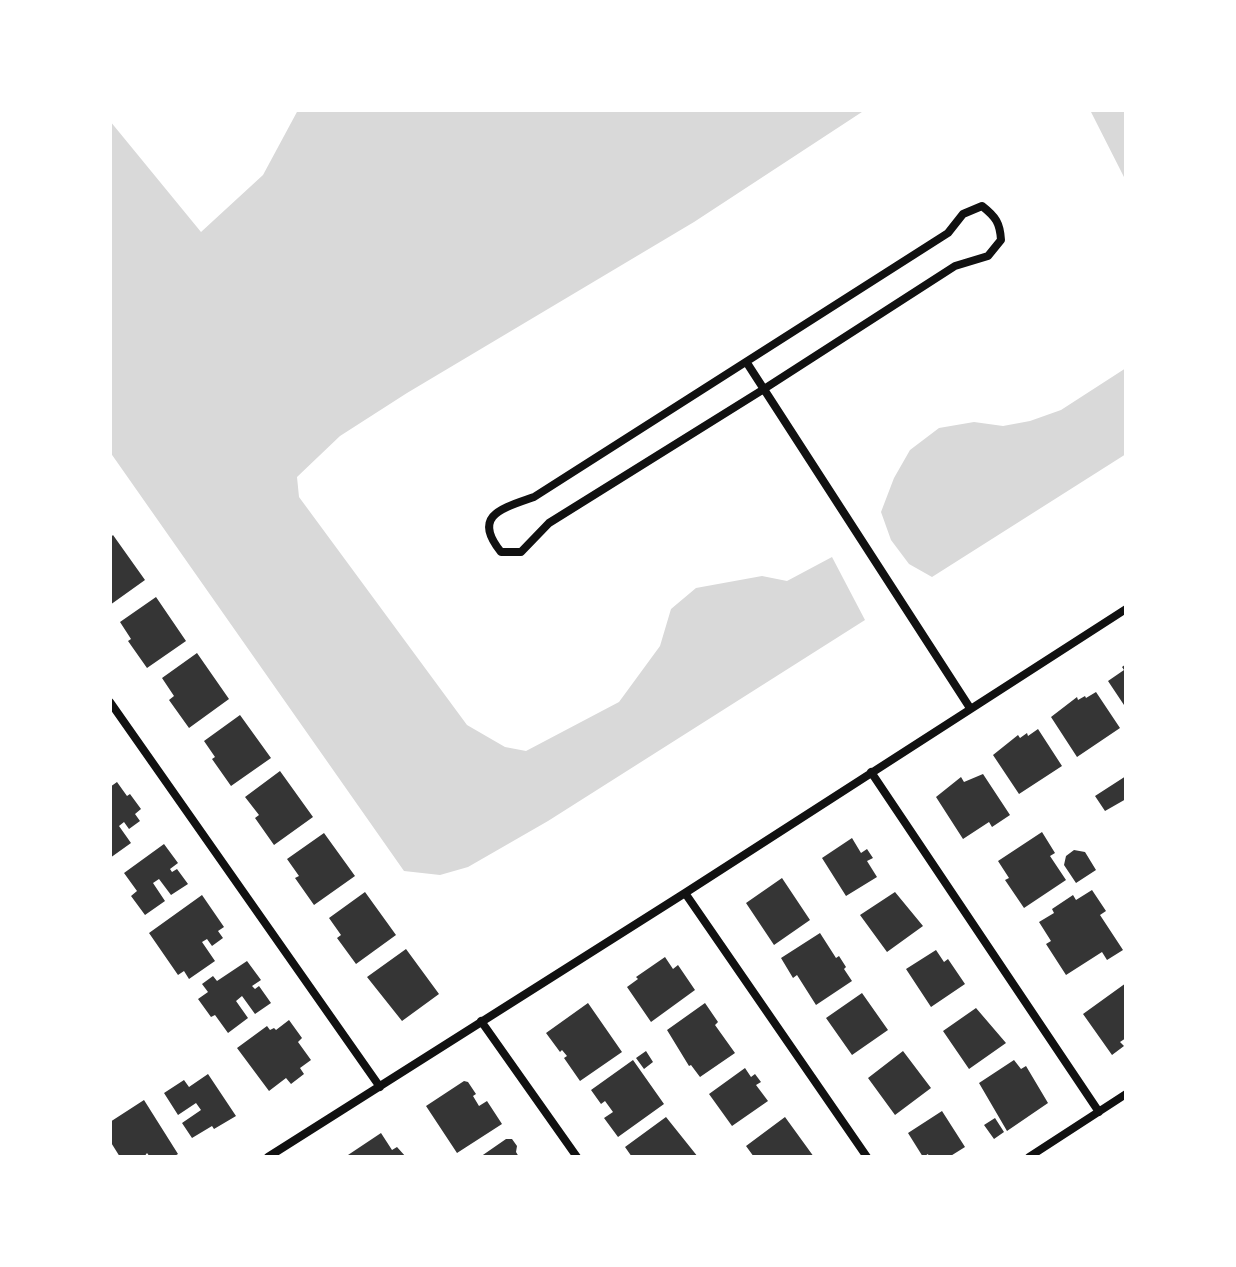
<!DOCTYPE html>
<html>
<head>
<meta charset="utf-8">
<style>
  body { margin:0 }
  #map { position:relative; width:1236px; height:1267px; overflow:hidden; background:#fff; font-family:Karla,sans-serif }
  canvas { display:block }
  .frame { position:absolute; inset:0; border:112px solid #fff; pointer-events:none }
</style>
</head>
<body>
<div id="map">
<canvas width="1236" height="1267"></canvas>
<div class="frame"></div>
</div>
<script>
const ctx = document.querySelector('canvas').getContext('2d');
ctx.lineJoin = 'round';
function paint(path, color) {
  ctx.fillStyle = color;
  ctx.fill(path, 'evenodd');
}
function strokePath(path, color, width, dash) {
  ctx.strokeStyle = color;
  ctx.lineWidth = width;
  ctx.lineCap = dash ? 'butt' : 'round';
  ctx.setLineDash(dash || []);
  ctx.stroke(path);
}
paint(new Path2D(`
  M298 110H865L694 222 407 393 340 436 297 477 299 497 467 725 505 747 526 751 619 702 660 646 671 609 696 588 762 576 787 581 832 557 865 620 548 821 468 867 440 875 404 871 110 452V121L201 232 263 175Z
  M1090 110H1126V181Z
  M1126 368V454L932 577 909 564 891 540 881 512 894 478 910 450 939 428 974 422 1003 426 1030 421 1061 410Z`), '#d9d9d9');
paint(new Path2D(`
  M113 535 145 580 110 605V538Z
  M156 597 186 641 147 668 128 641 131 639 120 622Z
  M197 653 229 699 189 728 169 700 174 696 162 678Z
  M1126 664V708L1108 681 1124 670 1122 667Z
  M1096 692 1120 728 1077 757 1051 717 1077 697 1078 700 1085 696 1086 698Z
  M240 715 271 758 231 786 212 759 215 757 204 741Z
  M1038 729 1062 766 1019 794 993 755 1018 735 1020 738 1027 733 1028 736Z
  M280 771 313 817 274 845 255 818 259 815 245 797Z
  M983 774 1010 815 992 827 989 822 963 839 936 797 961 777 964 782Z
  M1126 776V799L1105 811 1095 796Z
  M117 782 127 796 130 794 141 809 135 814 140 821 129 829 124 822 119 826 131 843 110 858V787Z
  M1042 832 1055 853 1050 856 1066 880 1024 908 1005 880 1009 878 998 861Z
  M324 833 355 876 314 905 295 878 299 876 287 859Z
  M852 838 861 853 867 849 873 858 867 861 877 877 846 896 822 858Z
  M164 844 178 863 170 869 172 872 177 869 188 884 171 895 159 879 153 883 165 901 145 915 131 896 137 891 124 873Z
  M1074 850 1085 852 1096 870 1076 883 1064 865 1066 856Z
  M782 878 810 920 774 945 746 903Z
  M1092 890 1106 911 1100 915 1123 950 1107 960 1102 952 1066 975 1046 944 1051 941 1039 922 1054 913 1052 909 1073 895 1076 900Z
  M365 892 396 935 356 964 337 938 341 935 329 918Z
  M895 892 923 926 887 952 860 915Z
  M202 895 224 927 218 931 223 938 212 946 207 939 202 942 215 961 189 979 184 971 178 975 149 933Z
  M820 933 836 958 839 956 846 967 844 969 852 981 816 1005 797 975 793 978 781 958Z
  M406 949 439 994 402 1021 367 977Z
  M936 950 944 962 948 959 965 984 931 1007 906 969Z
  M665 957 673 969 678 965 695 990 651 1022 627 987 638 979 636 977Z
  M247 961 261 980 252 986 255 989 259 986 271 1003 255 1014 242 996 236 1001 248 1018 228 1033 215 1015 211 1017 198 999 208 992 202 984 213 976 217 981Z
  M1126 983V1038L1120 1042 1124 1046 1112 1055 1083 1014Z
  M862 993 888 1030 852 1055 826 1018Z
  M588 1003 622 1052 580 1081 564 1058 567 1056 562 1050 560 1052 546 1033Z
  M705 1003 718 1022 715 1025 735 1053 700 1077 691 1065 689 1066 667 1030Z
  M976 1008 1006 1043 969 1069 943 1031Z
  M289 1020 302 1038 298 1042 311 1060 300 1068 304 1074 291 1084 286 1078 269 1091 237 1048 267 1026 270 1030 274 1028 276 1030Z
  M646 1051 653 1062 644 1069 636 1058Z
  M903 1051 931 1088 895 1115 868 1078Z
  M633 1060 664 1104 618 1137 604 1118 613 1112 605 1101 601 1104 591 1090Z
  M1014 1060 1021 1069 1026 1066 1048 1103 1007 1131 979 1083Z
  M745 1068 751 1077 755 1074 761 1082 756 1085 768 1101 732 1126 709 1094Z
  M208 1074 236 1116 214 1129 212 1126 192 1138 182 1123 201 1110 196 1103 178 1115 164 1093 184 1080 189 1087Z
  M464 1081 468 1082 476 1094 473 1096 479 1106 487 1101 502 1124 457 1153 426 1106Z
  M144 1100 178 1154 173 1157H150L147 1153 144 1157H120L110 1141V1122Z
  M942 1111 965 1147 949 1157H929L928 1154 923 1157 908 1133Z
  M666 1117 698 1157H632L625 1147Z
  M785 1117 814 1157H754L746 1146Z
  M995 1118 1004 1132 994 1139 984 1125Z
  M381 1133 392 1150 397 1147 406 1157H345Z
  M506 1139H512L517 1146 516 1152 519 1157H480Z`), '#353535');
strokePath(new Path2D(`
  M982 206C996 217 1000 223 1001 240L988 256 955 266 764 389 549 523 521 552H501C471 515 503 508 534 497L948 233 963 214Z
  M747 363 970 708
  M110 702 380 1087
  M871 772 1099 1112
  M685 893 867 1157
  M481 1021 577 1157
  M268 1157 685 893 1126 609
  M1029 1157 1126 1094`), '#111', 8);
</script>
</body>
</html>
